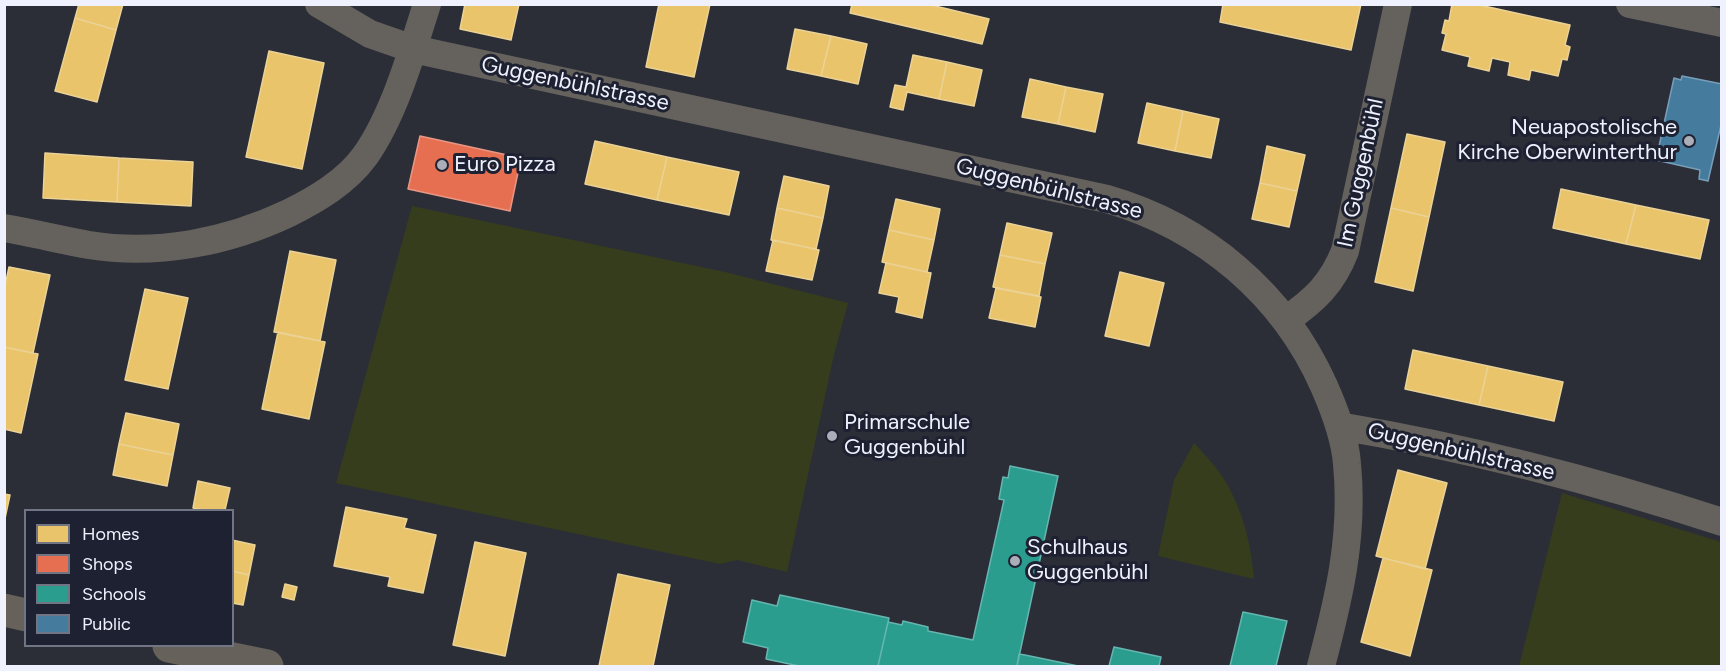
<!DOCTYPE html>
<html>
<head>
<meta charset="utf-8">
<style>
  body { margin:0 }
  #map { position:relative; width:1726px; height:671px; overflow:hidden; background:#2c2e37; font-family:Figtree,sans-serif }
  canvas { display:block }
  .frame { position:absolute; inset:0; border:6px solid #eff2fe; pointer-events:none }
  .legend { position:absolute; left:24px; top:509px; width:210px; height:138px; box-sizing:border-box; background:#1d2131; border:2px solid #717583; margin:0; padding:8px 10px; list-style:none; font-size:18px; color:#eff2fe }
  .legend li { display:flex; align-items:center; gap:12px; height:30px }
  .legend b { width:30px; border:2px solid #717583 }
</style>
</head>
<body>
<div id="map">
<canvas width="1726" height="671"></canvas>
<div class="frame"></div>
<ul class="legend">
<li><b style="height:16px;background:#e9c46a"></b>Homes</li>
<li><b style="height:16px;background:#e76f51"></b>Shops</li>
<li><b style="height:16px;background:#2a9d8f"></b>Schools</li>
<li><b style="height:16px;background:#457b9d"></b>Public</li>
</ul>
</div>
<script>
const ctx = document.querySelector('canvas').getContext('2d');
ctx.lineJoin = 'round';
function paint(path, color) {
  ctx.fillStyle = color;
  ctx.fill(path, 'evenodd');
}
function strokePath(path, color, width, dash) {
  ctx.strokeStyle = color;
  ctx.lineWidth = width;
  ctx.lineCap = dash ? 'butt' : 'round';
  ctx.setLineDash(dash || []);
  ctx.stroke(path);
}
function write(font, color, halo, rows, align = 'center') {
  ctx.font = font + ' Figtree,sans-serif';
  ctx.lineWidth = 6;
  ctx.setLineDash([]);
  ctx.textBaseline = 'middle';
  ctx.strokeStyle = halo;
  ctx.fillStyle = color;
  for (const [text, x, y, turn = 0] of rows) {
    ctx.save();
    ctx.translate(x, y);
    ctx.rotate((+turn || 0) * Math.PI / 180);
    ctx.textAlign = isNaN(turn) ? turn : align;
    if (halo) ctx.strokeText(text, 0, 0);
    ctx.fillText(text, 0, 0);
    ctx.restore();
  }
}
paint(new Path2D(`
  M412 206 725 272 848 303 833 359 787 572 737 560 720 564 336 483Z
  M1194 443C1203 453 1214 464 1222 476 1242 507 1251 542 1254 579L1158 556 1174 480Z
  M1562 493 1721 542V666H1519Z`), '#353d1d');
const homes = new Path2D(`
  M79 4H123L116 30 75 18Z
  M465 4H519L511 40 460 29Z
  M659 4H710L694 77 646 67Z
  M852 4H927L989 19 982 44 850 13Z
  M1223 4H1361L1351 50 1220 22Z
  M1452 4H1475L1570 25 1565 45 1570 47 1567 60 1562 59 1558 76 1531 70 1529 80 1508 75 1510 62 1492 58 1489 71 1468 66 1470 57 1442 50 1446 34 1442 33 1445 20 1449 21Z
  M75 18 116 30 97 102 55 91Z
  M795 29 831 36 821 76 787 69Z
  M831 36 867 44 858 84 821 76Z
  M269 51 324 63 302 169 246 157Z
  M913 55 947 62 939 99 907 92 903 110 890 107 895 85 906 87Z
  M947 62 982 70 974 106 939 99Z
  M1030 79 1066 87 1058 124 1022 117Z
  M1066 87 1103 94 1095 132 1058 124Z
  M1147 103 1183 111 1175 151 1138 143Z
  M1183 111 1219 119 1211 158 1175 151Z
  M1407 134 1445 142 1429 217 1391 208Z
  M595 141 667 157 657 200 585 184Z
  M1267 146 1305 155 1297 191 1260 183Z
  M45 153 119 158 117 202 43 198Z
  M667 157 739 172 729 215 657 200Z
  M119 158 193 162 191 206 117 202Z
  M784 176 829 186 823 218 777 208Z
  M1260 183 1297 191 1289 227 1252 219Z
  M1561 189 1636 205 1626 244 1553 228Z
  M896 199 940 209 934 240 889 230Z
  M1636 205 1709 220 1700 259 1626 244Z
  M777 208 823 218 816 249 771 240Z
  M1391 208 1429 217 1413 291 1375 282Z
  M1007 223 1052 233 1045 264 1000 255Z
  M889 230 934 240 927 272 882 262Z
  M773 240 819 250 812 280 766 271Z
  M290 251 336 260 320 341 274 332Z
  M1000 255 1045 264 1039 296 993 287Z
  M886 263 931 273 922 318 896 312 899 297 879 293Z
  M9 267 50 275 33 353 4 347V290Z
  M1120 272 1164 283 1149 346 1105 336Z
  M996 288 1041 297 1035 327 989 318Z
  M145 289 188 298 168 389 125 380Z
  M278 332 325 342 309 419 262 409Z
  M4 347 38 354 21 433 4 429Z
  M1413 350 1488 366 1479 405 1405 389Z
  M1488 366 1563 382 1554 421 1479 405Z
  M126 413 179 424 173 455 119 444Z
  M119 444 173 455 167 486 113 475Z
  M1398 470 1447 483 1425 569 1376 556Z
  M198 481 230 488 225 510H203L193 508Z
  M4 494 10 495 4 523Z
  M346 507 407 519 404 528 436 535 423 593 388 586 390 577 334 566Z
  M232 540 255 545 249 575 232 571Z
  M475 542 526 553 505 656 453 645Z
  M1383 558 1432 570 1410 656 1361 642Z
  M232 571 249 575 243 605 232 603Z
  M618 574 670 585 653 666H599Z
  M285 584 297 587 294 600 282 597Z`);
paint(homes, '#e9c46a');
strokePath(homes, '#ebd296', 1.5);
const shops = new Path2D(`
  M420 136 521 158 510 211 408 189Z`);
paint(shops, '#e76f51');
strokePath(shops, '#e99685', 1.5);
const schools = new Path2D(`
  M1010 466 1058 476 1017 666H878L888 622 902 625 903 621 928 627V631L973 640 1004 500 999 499 1003 477 1008 478Z
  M780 595 889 618 878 666H799L766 659 768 648 743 642 752 600 777 606Z
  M1243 612 1287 621 1276 666H1230Z
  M1114 647 1161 657 1159 666H1109Z
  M1019 654 1025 655 1078 666H1017Z`);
paint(schools, '#2a9d8f');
strokePath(schools, '#65b6b0', 1.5);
const public = new Path2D(`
  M1682 76 1722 84V121L1708 181 1699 179 1700 170 1656 160 1674 78 1681 80Z`);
paint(public, '#457b9d');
strokePath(public, '#789fba', 1.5);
strokePath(new Path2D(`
  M319 4 370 34 413 49 1107 199C1204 227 1283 294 1324 386 1335 411 1345 437 1347 464 1354 536 1339 598 1321 666
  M1630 4 1722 23
  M4 228C33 233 61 240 89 245 157 256 228 242 289 213 317 199 346 182 365 156 394 115 412 52 427 4
  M1286 320C1315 300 1332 284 1345 251L1398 4
  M1339 426C1469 448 1597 481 1722 522`), '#65625e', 28);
strokePath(new Path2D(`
  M4 610 26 615
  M169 646 267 666`), '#67615c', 33);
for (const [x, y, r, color] of [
  [1689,141,6,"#abadb8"],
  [442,165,6,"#abadb8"],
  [832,436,6,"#abadb8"],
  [1015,561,6,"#abadb8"]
]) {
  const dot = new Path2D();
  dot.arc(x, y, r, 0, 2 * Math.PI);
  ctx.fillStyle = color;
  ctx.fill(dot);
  strokePath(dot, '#1d2131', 2);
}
write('22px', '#eff2fe', '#1d2131', [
  ["Guggenbühlstrasse",575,84,12],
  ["Im Guggenbühl",1361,173,-78],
  ["Guggenbühlstrasse",1049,189,14],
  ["Guggenbühlstrasse",1461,452,13]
]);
write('22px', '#eff2fe', '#1d2131', [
  ["Neuapostolische",1677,128,"right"],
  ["Kirche Oberwinterthur",1677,153,"right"],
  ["Euro Pizza",454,165],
  ["Primarschule",844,423],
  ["Guggenbühl",844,448],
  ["Schulhaus",1027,548],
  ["Guggenbühl",1027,573]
], 'left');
</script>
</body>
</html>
